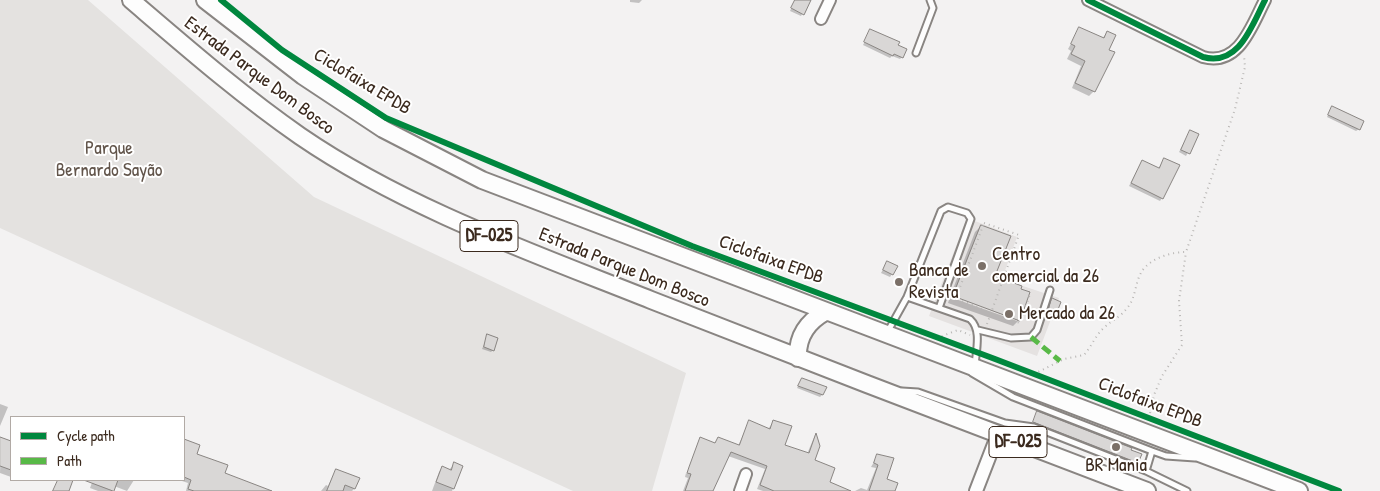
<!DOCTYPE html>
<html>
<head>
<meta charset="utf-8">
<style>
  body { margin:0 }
  #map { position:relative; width:1380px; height:491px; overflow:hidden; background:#f3f2f2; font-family:"Patrick Hand",sans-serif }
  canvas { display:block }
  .legend { position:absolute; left:10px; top:416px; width:175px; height:65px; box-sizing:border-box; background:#fff; border:1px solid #b1aaa5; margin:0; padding:6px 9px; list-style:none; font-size:15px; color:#3b2a1e }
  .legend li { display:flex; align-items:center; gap:10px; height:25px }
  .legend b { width:25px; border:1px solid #b1aaa5 }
</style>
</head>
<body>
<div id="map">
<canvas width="1380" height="491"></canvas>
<ul class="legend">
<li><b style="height:6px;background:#00873e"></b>Cycle path</li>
<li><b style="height:6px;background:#58b947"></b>Path</li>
</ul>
</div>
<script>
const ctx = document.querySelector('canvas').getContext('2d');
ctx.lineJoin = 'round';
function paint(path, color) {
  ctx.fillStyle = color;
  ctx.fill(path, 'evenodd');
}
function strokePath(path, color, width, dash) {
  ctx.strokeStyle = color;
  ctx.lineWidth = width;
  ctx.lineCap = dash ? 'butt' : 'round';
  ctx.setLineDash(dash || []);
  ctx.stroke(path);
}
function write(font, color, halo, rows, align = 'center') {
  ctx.font = font + ' "Patrick Hand",sans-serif';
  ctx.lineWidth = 4;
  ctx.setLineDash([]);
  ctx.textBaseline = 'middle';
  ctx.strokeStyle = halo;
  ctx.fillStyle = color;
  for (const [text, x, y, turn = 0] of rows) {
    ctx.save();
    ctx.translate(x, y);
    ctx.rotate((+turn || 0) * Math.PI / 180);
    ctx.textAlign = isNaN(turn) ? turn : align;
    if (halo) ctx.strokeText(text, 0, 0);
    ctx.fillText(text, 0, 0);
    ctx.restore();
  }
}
paint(new Path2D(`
  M967 218 1017 237 1002 279 1059 298 1037 356 929 316Z`), '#e5e2e1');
paint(new Path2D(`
  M0 0H88L314 197 686 373 652 491H573L0 228Z`), '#e4e2e0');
paint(new Path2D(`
  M630 0H642L639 3 630 2Z
  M795 0H810L801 16 790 11Z
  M1079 29 1102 39 1107 32 1108 50 1094 91 1089 96 1072 88 1081 66 1067 59 1071 51 1068 49Z
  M871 30 897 46 902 57 900 59 892 56 890 58 863 45Z
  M1332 107 1359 129 1356 131 1327 117Z
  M1190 132 1197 135 1186 156 1179 152Z
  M1164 159 1162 198 1160 201 1129 186 1142 161 1158 169Z
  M981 226 994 277 1019 320 1013 326 948 303 950 297 1017 321V318L951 294 975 232Z
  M887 262 892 274 890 277 881 273Z
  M1052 300 1056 311 1053 313 1047 311Z
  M488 336 493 350 491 352 482 349Z
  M802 379 822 395 820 397 797 388Z
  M0 404 8 407 0 426Z
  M1038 413 1130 451 1137 462 1135 465 1032 425Z
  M774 421 783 445 807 454 815 435 814 461 828 483 851 491H763L757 489 765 469 728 456 713 491H683L688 478 685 477 686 473 688 474 700 439 714 444 718 439 738 446 749 422 768 429Z
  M1 439 11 443V477L0 473Z
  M184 441 199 446 196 454 224 474 268 491H186L188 483 179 480H184Z
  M878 455 886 480 893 491H855L861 488 867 490 876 468 871 467Z
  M454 464 462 467 452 491H432L439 472 442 468 449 470Z
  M336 470 354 489 352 491H321L326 485 328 486Z
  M93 480H134L127 491 114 486 112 491H98L90 488Z`), '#0003');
const building = new Path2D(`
  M795 0H811L804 15 791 8Z
  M1079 27 1104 38 1107 31 1116 35 1109 50 1115 52 1095 92 1075 83 1085 61 1071 54 1075 46 1071 44Z
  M870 29 900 42 898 45 907 49 903 58 894 54 893 56 864 42Z
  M1332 106 1364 121 1360 130 1328 115Z
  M1190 130 1199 134 1190 154 1181 150Z
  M1164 158 1180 165 1163 199 1131 183 1142 160 1159 168Z
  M981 225 1011 236 995 276 1022 286 1021 289 1030 292 1020 321 953 296Z
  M887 261 898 266 893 275 883 270Z
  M1052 298 1061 302 1057 312 1049 308Z
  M487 334 498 338 494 351 484 347Z
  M802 378 827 387 823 395 798 386Z
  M1037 411 1132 448 1131 450 1142 454 1138 463 1033 422Z
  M749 420 770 429 773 420 792 426 785 445 809 453 816 433 820 446 815 460 835 468 830 482 851 491H774L760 485 767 466 731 452 713 491H685L691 474 687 473 689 467 700 437 715 443 718 437 739 445Z
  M0 437 11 441V470L0 466Z
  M184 439 200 445 197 454 228 465 225 473 272 491H194L188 489 191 480 184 477Z
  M877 454 894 458 887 479 898 483 895 491H869L878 465 874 463Z
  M454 462 463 466 454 489 436 482 442 466 451 470Z
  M336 469 360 478 355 489 345 485 343 491H327Z
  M58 480H73L69 491H53Z
  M84 480H118L114 491Z`);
paint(building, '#d9d7d6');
strokePath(building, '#898582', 1);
const service = new Path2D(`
  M916 53 933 8 930 0
  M907 297 970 319C982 330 976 350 975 366
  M978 330 1011 338 1031 337 1037 330 1050 290
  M888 331 907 297 941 211 948 207 967 213 971 219 939 308
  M972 373 1013 397 1152 451 1146 471
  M902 391 918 392 1005 423 1034 427 1146 471 1187 491
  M1152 451 1166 456 1195 458`);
const minor = new Path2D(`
  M1088 0 1203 57C1239 67 1252 25 1265 0
  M821 19 830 0
  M740 491 746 474`);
const tertiary = new Path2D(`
  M976 491 998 434`);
const primary = new Path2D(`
  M131 0C186 47 241 95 300 136 405 208 533 253 651 300 816 365 981 428 1147 491
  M205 0 303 76 383 129 482 180 1299 491
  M798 358C797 337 807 322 825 312`);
strokePath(service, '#898582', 9);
strokePath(minor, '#898582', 14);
strokePath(tertiary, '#898582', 16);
strokePath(primary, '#898582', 20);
strokePath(new Path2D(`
  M984 223 1019 235 991 313 956 298Z
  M987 324 991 313 1020 323 1030 294
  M937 338 958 330 970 335
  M1034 374 1064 359 1084 355C1092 346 1096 334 1105 327 1113 319 1120 318 1128 307 1136 297 1135 282 1142 271 1151 258 1171 252 1186 252L1235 109 1245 67 1244 55
  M1149 418 1154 395 1162 376 1182 345 1179 301 1186 252`), '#b8b6b4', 2, [1, 4]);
strokePath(service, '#fdfdfd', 5);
strokePath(minor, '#fdfdfd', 10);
strokePath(tertiary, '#fdfdfd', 12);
strokePath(primary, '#fdfdfd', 16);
strokePath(new Path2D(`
  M1031 337 1060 361`), '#58b947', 5, [10, 5]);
strokePath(new Path2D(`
  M221 0 282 50 386 118 692 246 995 359 1339 491
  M1088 0 1203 57C1239 67 1252 25 1265 0`), '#00873e', 6);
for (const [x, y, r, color] of [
  [982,266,5,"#7b7068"],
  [899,282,5,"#7b7068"],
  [1009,314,5,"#7b7068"],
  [1116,447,5,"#7b7068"]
]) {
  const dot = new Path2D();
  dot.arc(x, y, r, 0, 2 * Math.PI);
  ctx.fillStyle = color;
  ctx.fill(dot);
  strokePath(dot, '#fff', 2);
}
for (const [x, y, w] of [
  [489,236,58],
  [1018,442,58]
]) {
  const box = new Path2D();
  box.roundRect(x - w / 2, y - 15.5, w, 31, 4);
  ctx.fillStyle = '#fff';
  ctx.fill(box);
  strokePath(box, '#3b2a1e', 1);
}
write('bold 18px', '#3b2a1e', null, [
  ["DF-025",489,236],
  ["DF-025",1018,442]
]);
write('19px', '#3b2a1e', '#fff', [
  ["Estrada Parque Dom Bosco",259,76,37],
  ["Ciclofaixa EPDB",362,82,31],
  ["Ciclofaixa EPDB",771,260,20],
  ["Estrada Parque Dom Bosco",624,268,22],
  ["Ciclofaixa EPDB",1150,403,21]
]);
write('19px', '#62554b', '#fff', [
  ["Parque",109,149],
  ["Bernardo Sayão",109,171]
]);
write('19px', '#3b2a1e', '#fff', [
  ["Centro",992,255],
  ["comercial da 26",992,277],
  ["Banca de",909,271],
  ["Revista",909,293],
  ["Mercado da 26",1019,314],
  ["BR Mania",1116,466,"center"]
], 'left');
</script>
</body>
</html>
